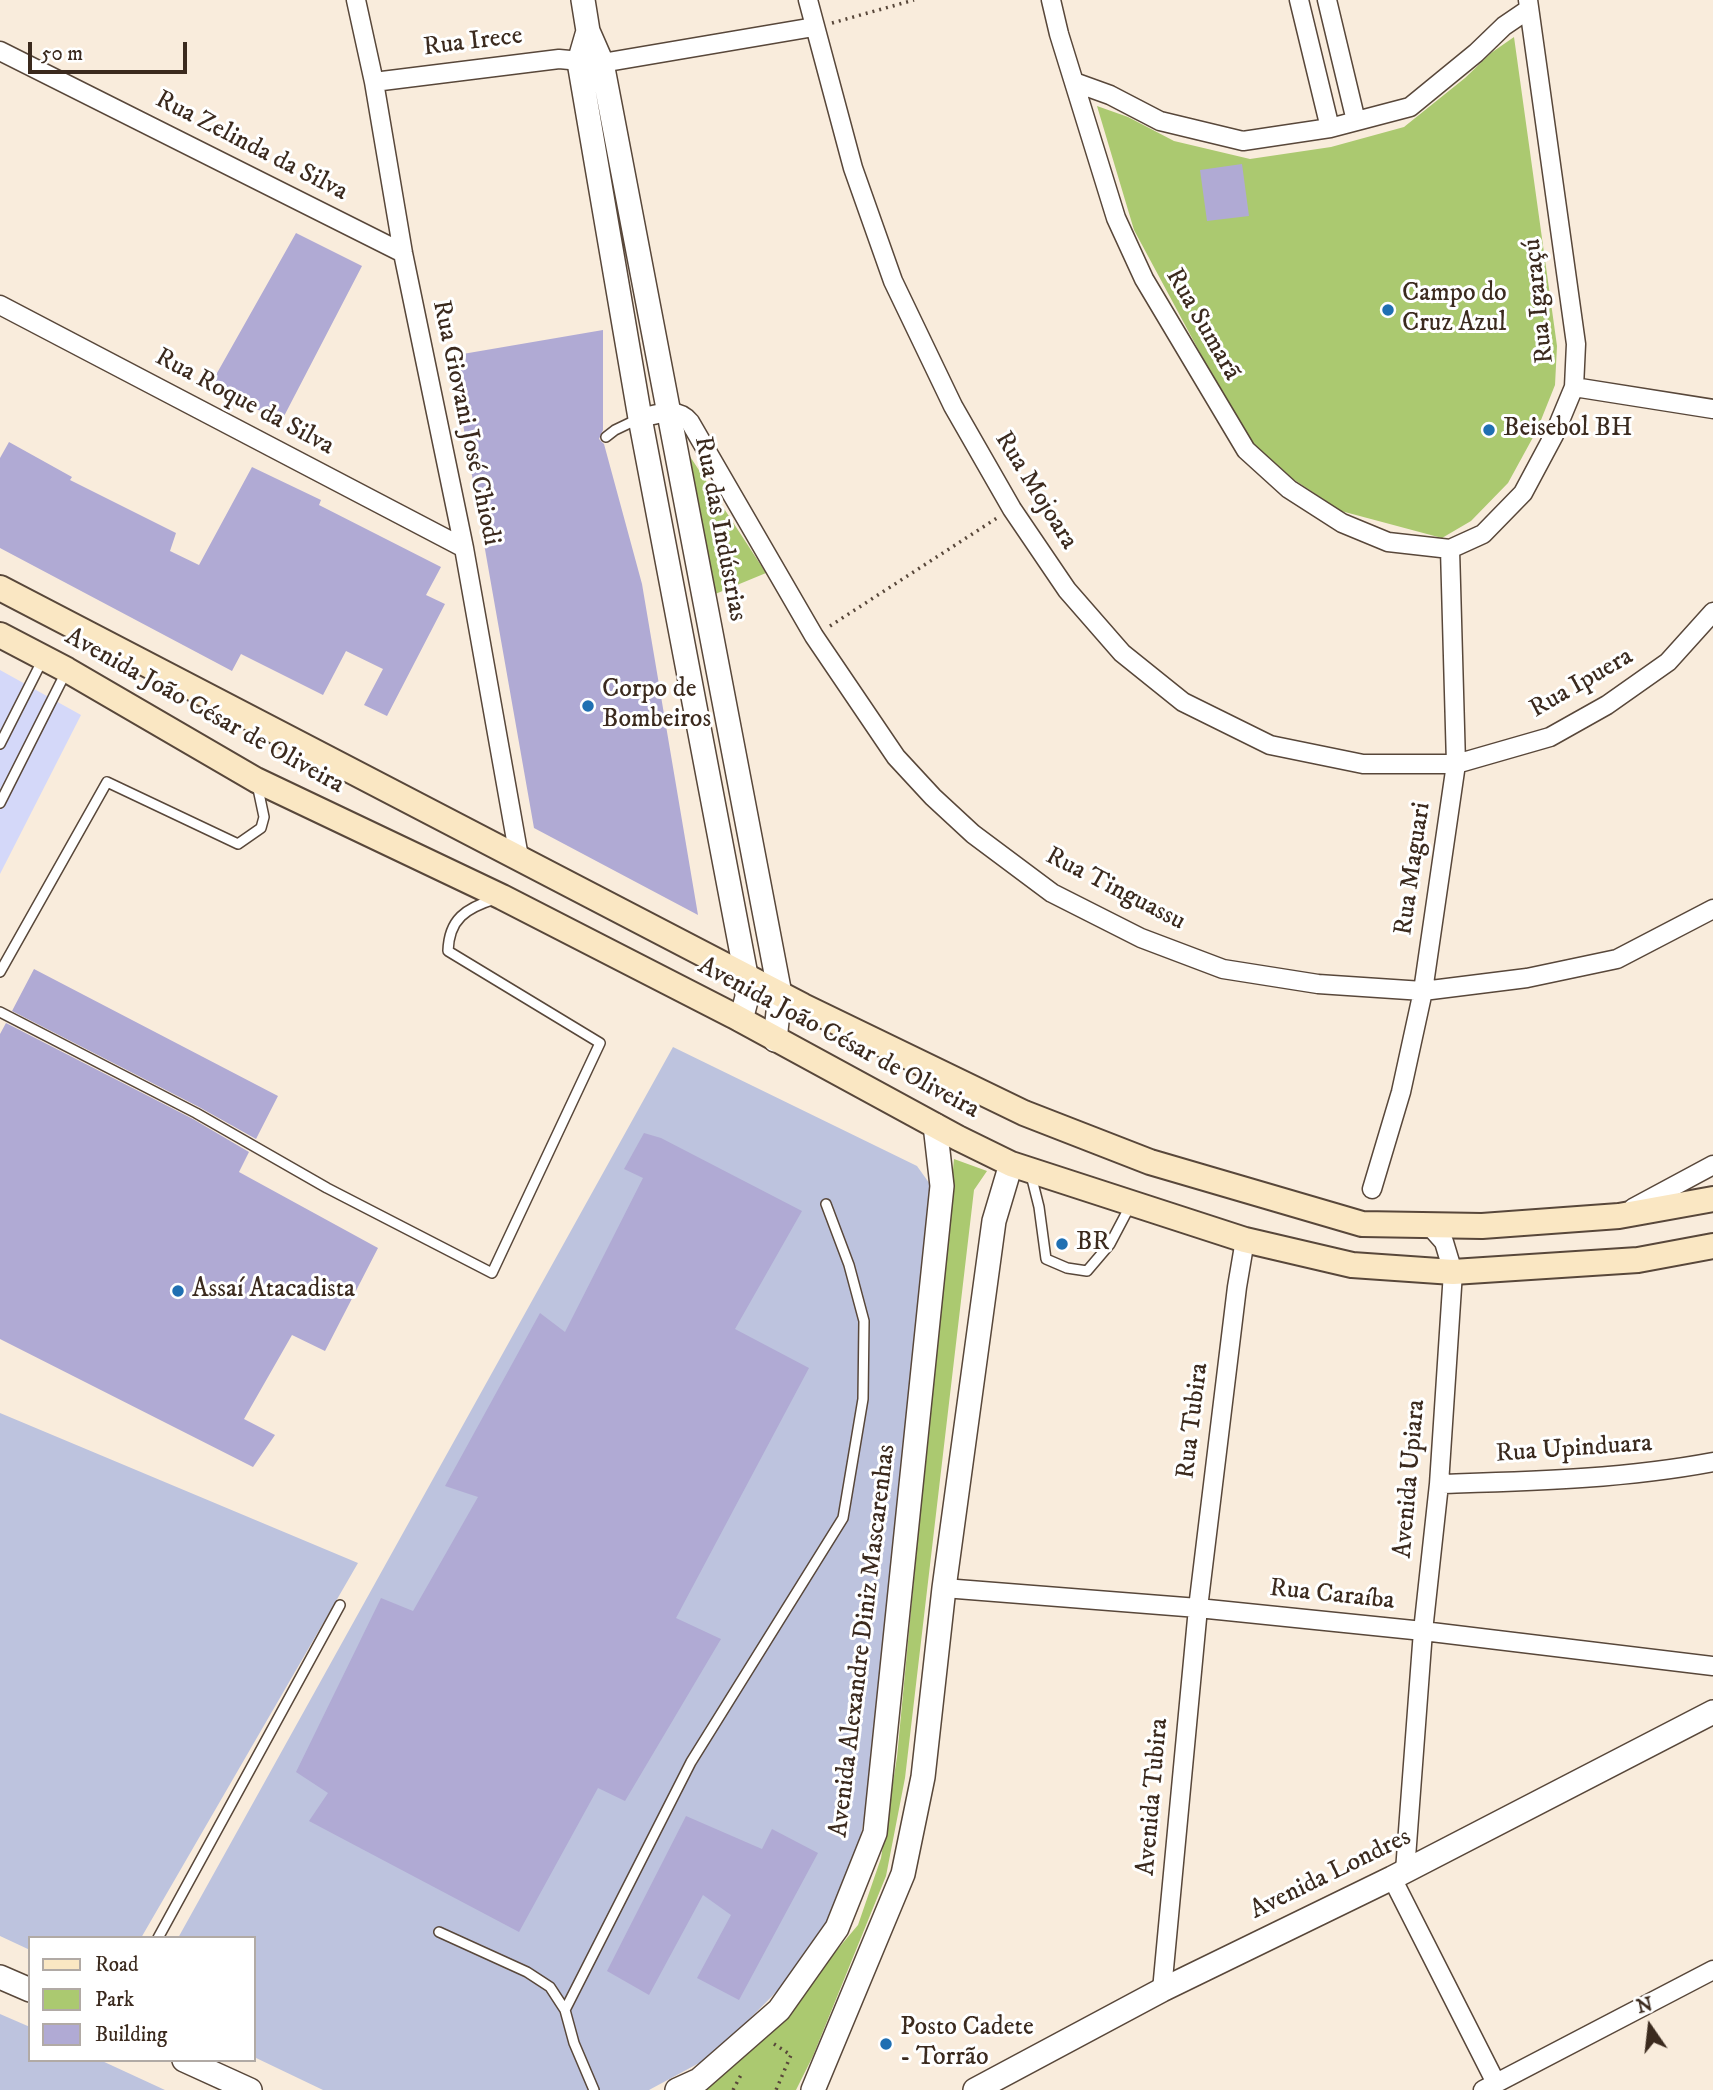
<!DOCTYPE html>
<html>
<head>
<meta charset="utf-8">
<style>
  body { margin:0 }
  #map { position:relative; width:1713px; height:2090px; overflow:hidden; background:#f9ecdc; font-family:"IM FELL DW Pica",serif }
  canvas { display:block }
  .legend { position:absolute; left:28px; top:1936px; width:228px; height:126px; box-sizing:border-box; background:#fff; border:2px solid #b1aaa5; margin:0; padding:9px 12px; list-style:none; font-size:21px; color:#3b2a1e }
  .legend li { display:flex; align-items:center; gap:14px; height:35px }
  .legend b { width:35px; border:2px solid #b1aaa5 }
  .north { position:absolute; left:1615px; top:1992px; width:70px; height:70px; -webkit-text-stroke:5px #fff; paint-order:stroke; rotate:346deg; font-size:19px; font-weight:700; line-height:28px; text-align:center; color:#3b2a1e }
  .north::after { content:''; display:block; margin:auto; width:24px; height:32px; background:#3b2a1e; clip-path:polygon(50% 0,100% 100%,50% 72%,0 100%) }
  .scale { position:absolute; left:28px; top:42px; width:159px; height:32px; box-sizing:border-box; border:4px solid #3b2a1e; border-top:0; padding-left:9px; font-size:21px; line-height:24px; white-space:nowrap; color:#3b2a1e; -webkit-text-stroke:5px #fff; paint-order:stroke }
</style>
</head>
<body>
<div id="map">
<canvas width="1713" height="2090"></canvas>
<ul class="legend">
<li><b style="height:9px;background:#fae7c3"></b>Road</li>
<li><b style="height:19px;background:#abc970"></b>Park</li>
<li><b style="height:19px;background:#b0aad4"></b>Building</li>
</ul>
<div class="north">N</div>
<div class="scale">50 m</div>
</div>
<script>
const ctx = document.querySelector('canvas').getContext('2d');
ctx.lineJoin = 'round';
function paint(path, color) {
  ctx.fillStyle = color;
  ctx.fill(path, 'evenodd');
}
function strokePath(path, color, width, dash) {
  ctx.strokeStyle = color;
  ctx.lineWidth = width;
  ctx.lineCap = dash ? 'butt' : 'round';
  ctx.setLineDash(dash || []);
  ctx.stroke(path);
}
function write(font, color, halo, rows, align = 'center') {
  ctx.font = font + ' "IM FELL DW Pica",serif';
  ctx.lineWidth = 6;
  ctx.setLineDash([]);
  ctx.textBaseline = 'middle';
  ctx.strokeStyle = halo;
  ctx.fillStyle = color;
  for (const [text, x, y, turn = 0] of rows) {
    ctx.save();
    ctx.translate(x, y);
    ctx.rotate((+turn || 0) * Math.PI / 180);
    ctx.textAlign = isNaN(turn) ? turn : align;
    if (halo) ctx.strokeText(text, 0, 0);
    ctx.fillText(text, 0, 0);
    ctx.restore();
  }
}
paint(new Path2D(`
  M0 670 81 715 0 874Z`), '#d4d8f9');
paint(new Path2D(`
  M673 1047 917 1166 932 1187 868 1800 860 1839 830 1919 786 1982 714 2055 649 2090H323L254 2057V1938H178Z
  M0 1413 358 1563 141 1938H30V1950L0 1936Z
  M0 2014 30 2027V2060H100L165 2090H0Z`), '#bdc3de');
paint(new Path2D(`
  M1514 37 1557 346 1555 385 1537 430 1508 483 1471 521 1442 538 1341 511 1293 479 1253 443 1213 377 1134 230 1097 106 1128 117 1174 141 1250 159 1331 147 1404 127 1465 78 1491 53Z
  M678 438 766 573 708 597Z
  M954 1159 987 1171 974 1190 905 1778 886 1876 813 2056 796 2090H696L760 2041 858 1925 881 1858 897 1757Z`), '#abc970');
paint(new Path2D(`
  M1242 164 1249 216 1207 221 1200 170Z
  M296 233 362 266 282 420 208 389Z
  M603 330V430L599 439 604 444 642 584 698 915 534 828 451 356Z
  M9 442 72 477 70 480 176 533 170 551 199 565 252 467 321 500 319 505 441 567 426 595 445 604 387 716 364 705 383 669 346 651 323 695 241 654 232 671 0 548V458Z
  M34 969 278 1096 256 1139 199 1107 12 1011Z
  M6 1023 193 1119 249 1152 239 1172 378 1248 325 1351 292 1335 244 1419 275 1435 253 1467 0 1339V1034Z
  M644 1133 661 1138 802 1211 735 1329 809 1368 676 1618 721 1639 625 1801 598 1788 519 1932 309 1821 328 1793 296 1772 381 1598 413 1611 478 1497 445 1486 540 1313 565 1332 643 1178 624 1169Z
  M686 1816 762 1849 772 1829 818 1853 739 2000 697 1978 731 1915 703 1895 649 1995 607 1971Z`), '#b0aad4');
const service = new Path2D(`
  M606 437 615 430 638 419
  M0 744 43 659
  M0 803 67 670
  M0 972 107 782 238 844 261 828 264 817 257 784
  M0 1012 196 1113 327 1188 492 1273 600 1043 448 951C449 919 466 908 495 899
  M1031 1175 1039 1207 1046 1259 1067 1268 1087 1271 1110 1244 1130 1206
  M439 1932 527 1972 550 1987 565 2010 574 2043 594 2090
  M158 1938 340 1605
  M565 2010 691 1762 843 1518 863 1399 864 1321 849 1265 826 1204`);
const minor = new Path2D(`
  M356 0 374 82 403 253 464 548 519 857
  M808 0 853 168 893 281 953 406 1012 509 1067 590 1122 653 1183 702 1270 745 1363 764H1456L1550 737 1607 705 1668 662 1713 612
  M1051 0 1059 34 1116 218 1144 279 1246 450 1289 489 1342 523 1388 542 1450 549
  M1299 0 1330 128
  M1327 0 1356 121
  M0 51 403 253
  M374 82 559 59 602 63 814 27
  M1074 82 1110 95 1160 121 1243 141 1330 128 1410 107 1476 53 1504 26 1529 9
  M0 305 464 548
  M1574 387 1713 409
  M640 418C658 414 677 406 690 422L814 636 896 757 933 797 973 834 1052 893 1141 938 1223 969 1318 984 1423 991 1527 978 1617 959 1713 909
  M1450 549 1483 534 1523 493 1554 435 1574 387 1576 344 1528 0
  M1372 1189 1401 1092 1423 991 1456 764 1450 549
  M1633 1208 1713 1165
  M1439 1484C1531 1481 1623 1479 1713 1462
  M944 1588 1198 1608 1423 1631 1713 1666
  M1405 1871 1423 1631 1439 1484 1453 1272 1444 1242 1429 1225
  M1392 1878 1496 2083
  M1162 1990 1198 1608 1237 1287 1245 1240
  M1483 2090 1713 1970`);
const tertiary = new Path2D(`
  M583 0 588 31 602 63 780 994 775 1040
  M588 31 579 62 640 418 746 975 747 997 741 1020
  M0 1977 30 1990
  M184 2060 250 2090
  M677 2090 699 2080 779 2010 837 1928 875 1833 942 1186 935 1125
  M813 2090 903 1874 923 1777 944 1588 994 1221 1011 1164
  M975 2090 1162 1990 1392 1878 1713 1712`);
const secondary = new Path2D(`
  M0 588 803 1006 1024 1113 1150 1162 1362 1224 1482 1226 1619 1216 1713 1199
  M0 635 67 670 256 780 502 897 734 1016 958 1138 1011 1164 1245 1240 1352 1265 1453 1272 1638 1260 1713 1246`);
strokePath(service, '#58473a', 12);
strokePath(minor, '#58473a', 21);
strokePath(tertiary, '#58473a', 26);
strokePath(secondary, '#58473a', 28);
strokePath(new Path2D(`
  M832 23 914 0
  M830 626 997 518
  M774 2044 791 2055 776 2090
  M733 2090 742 2073`), '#58473a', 3.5, [2, 5]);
strokePath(service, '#fff', 9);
strokePath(minor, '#fff', 18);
strokePath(tertiary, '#fff', 23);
strokePath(secondary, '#fae7c3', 24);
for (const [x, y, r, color] of [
  [1388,310,7,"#1f6fb2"],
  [1489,430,7,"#1f6fb2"],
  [588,706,7,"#1f6fb2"],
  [1062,1244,7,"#1f6fb2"],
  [178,1291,7,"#1f6fb2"],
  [886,2044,7,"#1f6fb2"]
]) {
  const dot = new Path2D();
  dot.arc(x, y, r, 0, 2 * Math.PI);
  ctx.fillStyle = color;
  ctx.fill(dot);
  strokePath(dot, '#fff', 2.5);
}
write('26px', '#3b2a1e', '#fff', [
  ["Rua Irece",473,43,-7],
  ["Rua Zelinda da Silva",251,147,27],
  ["Rua Igaraçú",1540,301,-96],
  ["Rua Sumarã",1202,325,60],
  ["Rua Roque da Silva",244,403,28],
  ["Rua Giovani José Chiodi",465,423,78],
  ["Rua Mojoara",1035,491,58],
  ["Rua das Indústrias",719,529,79],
  ["Rua Ipuera",1582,684,-30],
  ["Avenida João César de Oliveira",204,712,29],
  ["Rua Maguari",1414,869,-82],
  ["Rua Tinguassu",1115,890,27],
  ["Avenida João César de Oliveira",838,1039,28],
  ["Rua Tubira",1194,1421,-83],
  ["Rua Upinduara",1574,1450,-4],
  ["Avenida Upiara",1411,1479,-85],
  ["Rua Caraíba",1332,1596,6],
  ["Avenida Alexandre Diniz Mascarenhas",864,1641,-83],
  ["Avenida Tubira",1154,1797,-85],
  ["Avenida Londres",1331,1875,-26]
]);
write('26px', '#3b2a1e', '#fff', [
  ["Campo do",1402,295],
  ["Cruz Azul",1402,325],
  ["Beisebol BH",1503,430],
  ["Corpo de",602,691],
  ["Bombeiros",602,721],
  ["BR",1076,1244],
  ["Assaí Atacadista",192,1291],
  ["Posto Cadete",900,2029],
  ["- Torrão",900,2059]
], 'left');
</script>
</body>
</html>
